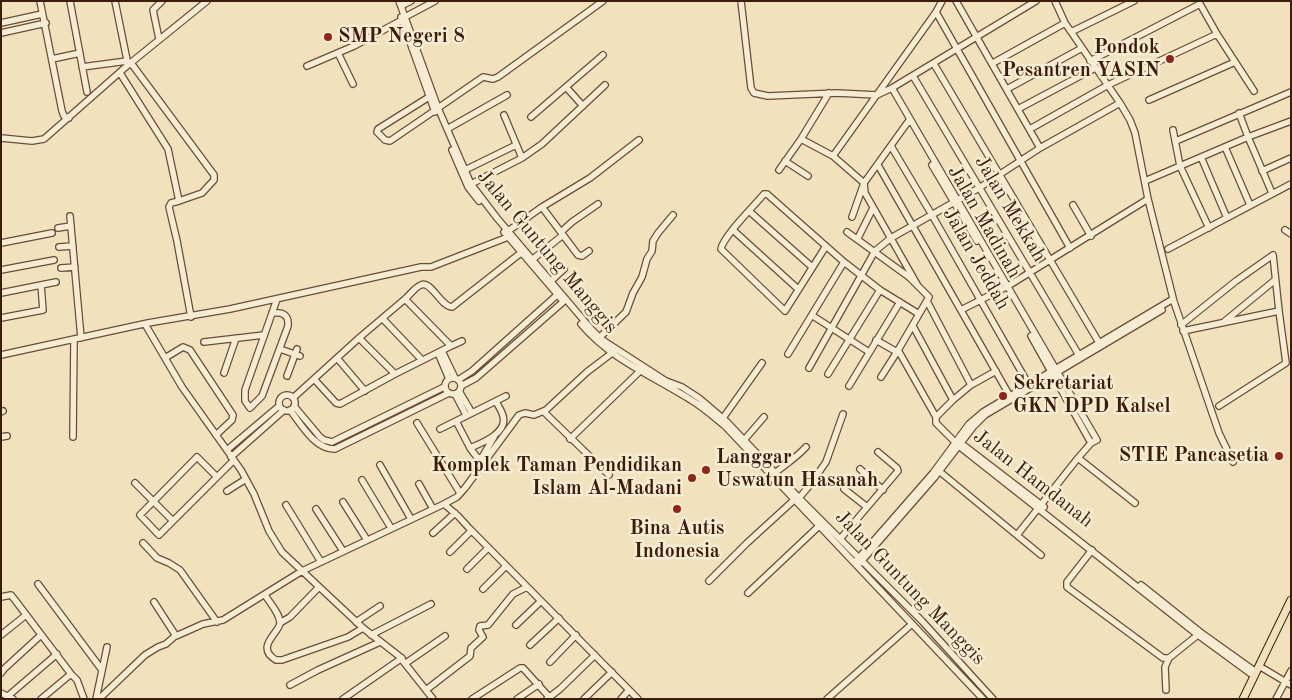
<!DOCTYPE html>
<html>
<head>
<meta charset="utf-8">
<style>
  body { margin:0 }
  #map { position:relative; width:1292px; height:700px; overflow:hidden; background:#f1e1bd; font-family:"Old Standard TT",serif }
  canvas { display:block }
  .frame { position:absolute; inset:0; border:2px solid #3c1c0a; pointer-events:none }
</style>
</head>
<body>
<div id="map">
<canvas width="1292" height="700"></canvas>
<div class="frame"></div>
</div>
<script>
const ctx = document.querySelector('canvas').getContext('2d');
ctx.lineJoin = 'round';
function strokePath(path, color, width, dash) {
  ctx.strokeStyle = color;
  ctx.lineWidth = width;
  ctx.lineCap = dash ? 'butt' : 'round';
  ctx.setLineDash(dash || []);
  ctx.stroke(path);
}
function write(font, color, halo, rows, align = 'center') {
  ctx.font = font + ' "Old Standard TT",serif';
  ctx.lineWidth = 5;
  ctx.setLineDash([]);
  ctx.textBaseline = 'middle';
  ctx.strokeStyle = halo;
  ctx.fillStyle = color;
  for (const [text, x, y, turn = 0] of rows) {
    ctx.save();
    ctx.translate(x, y);
    ctx.rotate((+turn || 0) * Math.PI / 180);
    ctx.textAlign = isNaN(turn) ? turn : align;
    if (halo) ctx.strokeText(text, 0, 0);
    ctx.fillText(text, 0, 0);
    ctx.restore();
  }
}
const minor = new Path2D(`
  M40 1 62 111 64 116 69 118
  M70 1 87 92
  M115 1 128 65
  M399 1 438 108 471 184 497 218 592 330 601 339 666 381 682 387 699 398 726 421 799 498 922 621 993 699
  M741 1 751 88 754 93 768 96 837 93 877 95 892 88 1036 1
  M956 1 1040 148
  M1055 1 1065 23 1120 103 1130 120 1135 133 1148 199 1174 302 1219 433 1233 462
  M401 6 411 1
  M936 12 1070 248
  M401 17 435 112
  M405 17 435 1
  M1 23 42 14
  M1071 32 1134 1
  M1 33 46 23
  M159 39 153 10 162 1
  M338 53 353 84
  M52 59 80 53
  M1090 61 1200 4 1217 34 1254 91
  M131 63 214 175V180L202 193 179 201
  M993 63 1065 23
  M934 64 1101 346
  M307 66 354 46 402 20
  M82 67 127 61
  M120 73 168 149 179 201 171 203 169 207 177 241 191 317
  M913 76 1080 357
  M566 87 583 106
  M892 88 1097 440 1091 443 1078 458 1017 535
  M1007 89 1082 48
  M429 97 378 129 377 132 385 140 390 141 434 111
  M1149 100 1235 62
  M438 108 483 77 493 79 498 77 603 1
  M1018 109 1095 68
  M1239 113 1248 137 1291 121
  M504 115 522 158
  M531 117 603 55
  M910 119 864 183 865 193 918 286
  M447 129 507 95
  M1030 129 1108 85 1217 34
  M1173 130 1180 166 1209 228
  M1 138 32 141 44 139 128 65 207 1
  M801 139 829 93
  M1176 141 1291 92
  M891 146 932 215 1030 387
  M1225 147 1250 205
  M452 150 468 187 479 201
  M833 156 936 12 942 1
  M1201 157 1227 218
  M785 161 808 176
  M878 165 1011 398
  M932 165 977 241
  M465 170 516 145
  M779 170 801 139 833 156 864 183 852 217
  M1262 171 1291 158
  M1145 181 1248 137 1272 193
  M471 184 522 158 542 144 605 85
  M1073 205 1091 236
  M542 207 578 255 582 256 589 251
  M749 211 812 267
  M70 216 81 338
  M58 228 71 226
  M733 230 798 289
  M1285 230 1291 234
  M508 231 542 207 590 178 639 140
  M504 232 563 301
  M561 232 572 222 598 204
  M847 232 909 277 929 297 897 352 876 340
  M858 238 873 208
  M1 243 52 233
  M826 246 785 311 721 249C723 236 755 205 764 194H767L844 262 880 290 919 314
  M59 247 73 246
  M1168 249 1291 184
  M533 259 563 235
  M61 268 75 267
  M1 270 54 260
  M551 281 564 269
  M1 293 56 282
  M405 299C410 295 415 287 421 285 431 280 441 307 452 307L522 252
  M927 301 971 385 953 400 936 417V423L959 446 1198 635 1254 676
  M961 310 1008 286 1148 199
  M272 313C282 312 289 314 288 326L262 396 250 408 245 401V390L277 299
  M813 316 869 352
  M1 318 43 310 41 285
  M383 319 422 360
  M1225 321 1275 280
  M145 324 182 387 241 470 254 494 269 531 282 552 363 628 399 656 433 699
  M581 324C610 359 653 376 691 400 703 407 714 417 725 426L983 699
  M1181 325 1236 281 1273 255 1279 311 1183 331
  M913 326 953 400
  M1031 336 1091 443
  M599 338 626 312 633 293 642 277 647 259 652 251 653 241 658 233 673 215
  M204 342 264 335
  M451 346 462 341
  M280 349 300 356
  M898 350 936 417
  M442 351 455 378
  M438 353 449 379
  M788 354 844 262
  M1 355 148 323 230 309 421 267H431L508 237
  M165 358 183 347 190 350 233 415 232 420 216 435
  M337 358 365 391
  M809 368 875 251 891 238 979 188 1040 148 1120 103
  M224 373 236 338
  M828 374 880 290
  M287 376 297 349
  M881 377 897 352
  M445 386a8 8 0 1 1 16 0a8 8 0 1 1-16 0Z
  M314 379 336 403 340 404 395 374
  M458 380 472 371 557 295
  M971 385 996 371
  M461 386 476 378 563 302
  M849 386 900 302
  M459 391 472 413
  M455 394 466 415
  M279 403a8 8 0 1 1 16 0a8 8 0 1 1-16 0Z
  M293 398 359 338 395 374 451 346 405 299 359 338
  M496 401C498 406 502 411 503 416 508 433 482 443 470 448L456 421 506 396
  M294 406 320 437 324 440 332 442 444 387
  M1219 406 1286 363 1279 311
  M290 410C301 424 315 450 335 449L449 393
  M1 412 3 411
  M544 412 609 475
  M723 418 762 363
  M417 423 460 493
  M440 429 456 421
  M1 437 7 436
  M73 437 74 339
  M570 439 640 371
  M745 439 764 417
  M958 441 1044 507
  M470 448 476 456 481 459 494 437
  M227 450 279 406
  M231 457 284 410
  M1078 458 1135 503
  M380 465 411 519
  M860 469 883 490
  M939 471 1041 555
  M775 473C786 464 797 457 806 447
  M217 477 197 457 140 515 159 535C184 510 209 485 234 460
  M362 480 391 528
  M135 483 173 521
  M419 484 433 509
  M844 489 867 507
  M227 491 246 479
  M799 498 810 485 826 462 843 414
  M343 502 367 540
  M444 504 458 516 469 528 638 699
  M286 505 321 562
  M316 509 343 551
  M433 533 455 513
  M840 539 898 471 897 468 878 452
  M143 543 157 558 169 563 180 570 217 622
  M1092 550 1067 582V587L1163 658H1169
  M450 552 471 531
  M856 561 933 473 969 424 983 412 1173 299
  M859 564 934 478 973 427 985 415 1162 310
  M467 569 488 548
  M709 581 747 543 794 500
  M38 584 102 670
  M1141 585 1200 632 1256 672
  M483 589 506 566
  M748 593 819 526
  M265 595C270 603 280 614 280 623 280 632 254 647 276 660H282L348 637 363 628
  M1 597 11 595 15 600 71 674 77 680 84 699
  M154 602 176 636 203 624 223 620 302 571 444 504 457 497 465 488 519 415 525 413 534 415 546 410 587 372 612 353
  M356 622 380 606
  M280 623 290 617 319 587
  M516 625 541 601
  M1 635 26 615
  M371 635 431 604
  M530 645 559 618
  M550 662 576 635
  M406 663 445 636
  M1259 666 1291 685
  M1 673 4 669 41 635
  M290 685 318 670 380 642
  M426 690 470 656 471 648 483 637 479 630 480 626 488 625 513 594 527 587
  M1166 690 1165 667 1169 658 1199 634
  M1 693 13 699
  M8 696 57 654
  M41 699 71 674
  M96 699 107 647
  M99 699 145 655 158 647 166 644 175 636
  M343 699 402 658
  M472 699 520 668H523L551 699
  M517 699 539 684
  M547 699 560 689 595 655
  M584 699 612 672
  M621 699 629 690
  M827 699 912 624
  M1276 699 1291 671`);
const major = new Path2D(`
  M1243 699 1291 600`);
strokePath(minor, '#694d37', 8);
strokePath(major, '#3c1c0a', 9);
strokePath(minor, '#f6ecd4', 5.5);
strokePath(major, '#f1e1bd', 7);
for (const [x, y, r, color] of [
  [328,37,5,"#8f2418"],
  [1170,59,5,"#8f2418"],
  [1003,396,5,"#8f2418"],
  [1279,456,5,"#8f2418"],
  [706,470,5,"#8f2418"],
  [692,478,5,"#8f2418"],
  [677,509,5,"#8f2418"]
]) {
  const dot = new Path2D();
  dot.arc(x, y, r, 0, 2 * Math.PI);
  ctx.fillStyle = color;
  ctx.fill(dot);
  strokePath(dot, '#f6ecd4', 2);
}
write('bold 20px', '#3c1c0a', '#f6ecd4', [
  ["SMP Negeri 8",338,37],
  ["Pondok",1160,48,"right"],
  ["Pesantren YASIN",1160,71,"right"],
  ["Sekretariat",1013,384],
  ["GKN DPD Kalsel",1013,407],
  ["STIE Pancasetia",1269,456,"right"],
  ["Langgar",716,458],
  ["Uswatun Hasanah",716,481],
  ["Komplek Taman Pendidikan",682,466,"right"],
  ["Islam Al-Madani",682,489,"right"],
  ["Bina Autis",677,529,"center"],
  ["Indonesia",677,552,"center"]
], 'left');
write('20px', '#3c1c0a', '#f6ecd4', [
  ["Jalan Mekkah",1010,209,59],
  ["Jalan Madinah",984,222,60],
  ["Jalan Guntung Manggis",547,252,50],
  ["Jalan Jeddah",976,259,60],
  ["Jalan Hamdanah",1033,479,38],
  ["Jalan Guntung Manggis",910,588,46]
]);
</script>
</body>
</html>
